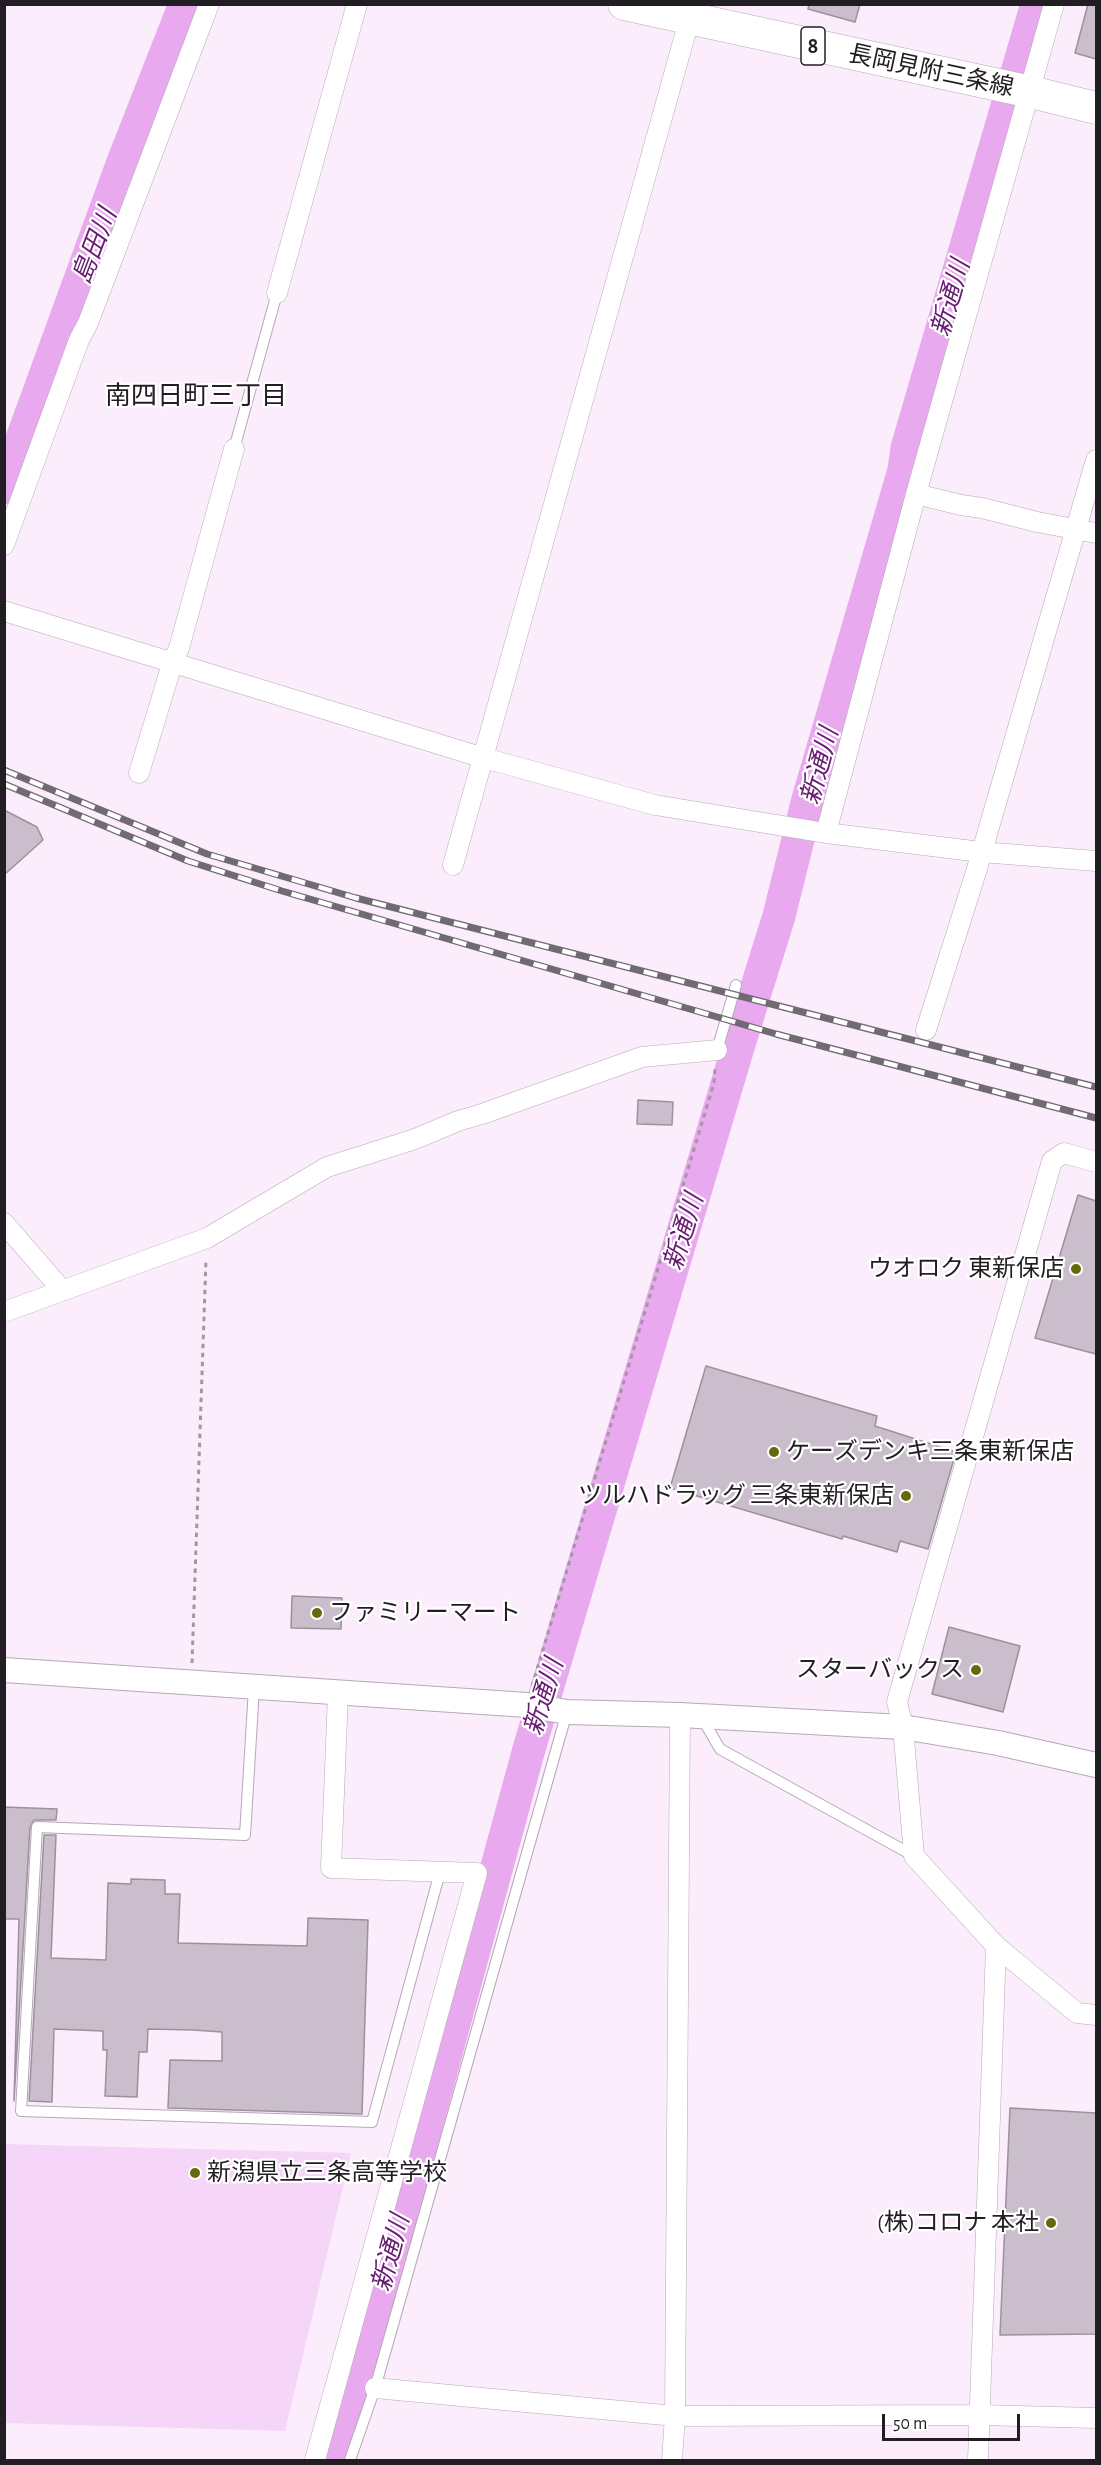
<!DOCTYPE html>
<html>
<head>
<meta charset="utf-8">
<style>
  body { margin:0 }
  #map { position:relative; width:1101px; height:2465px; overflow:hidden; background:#fbedfc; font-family:"Alegreya Sans",sans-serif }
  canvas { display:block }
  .frame { position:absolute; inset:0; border:6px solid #221d22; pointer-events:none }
  .scale { position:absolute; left:882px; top:2414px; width:138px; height:27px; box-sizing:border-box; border:3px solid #221d22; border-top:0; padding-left:8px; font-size:18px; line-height:21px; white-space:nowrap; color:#221d22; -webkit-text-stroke:4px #fff; paint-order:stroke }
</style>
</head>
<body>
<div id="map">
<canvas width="1101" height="2465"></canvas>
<div class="frame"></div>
<div class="scale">50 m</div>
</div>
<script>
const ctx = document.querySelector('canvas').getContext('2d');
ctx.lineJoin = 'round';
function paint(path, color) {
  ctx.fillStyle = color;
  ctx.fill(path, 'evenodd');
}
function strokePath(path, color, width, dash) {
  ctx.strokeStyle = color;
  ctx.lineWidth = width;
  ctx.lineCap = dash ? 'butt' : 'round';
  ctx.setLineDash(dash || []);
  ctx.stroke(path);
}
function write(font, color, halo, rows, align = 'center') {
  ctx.font = font + ' "Alegreya Sans","Noto Sans JP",sans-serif';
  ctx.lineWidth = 4.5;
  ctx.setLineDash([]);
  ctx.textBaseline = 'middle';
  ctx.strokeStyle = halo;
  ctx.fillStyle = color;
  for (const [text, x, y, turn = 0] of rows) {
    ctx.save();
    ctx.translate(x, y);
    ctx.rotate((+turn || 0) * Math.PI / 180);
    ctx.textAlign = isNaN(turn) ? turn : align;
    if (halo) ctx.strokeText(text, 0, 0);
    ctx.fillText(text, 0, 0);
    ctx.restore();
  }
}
paint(new Path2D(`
  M5 2144 351 2153 285 2431 5 2423Z`), '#f5d5f8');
strokePath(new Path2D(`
  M4 488 123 162 185 4
  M335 2460 529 1749 739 1044 779 916 808 799 904 470 907 448 1037 4`), '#e8a9ef', 33);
const building = new Path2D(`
  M809 4H860L855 22 808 9Z
  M1088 4H1096V59L1075 53Z
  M4 810 37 827 43 840 4 875Z
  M638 1100 673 1102 672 1125 637 1124Z
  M1078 1195 1096 1201V1354L1035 1338Z
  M706 1366 877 1416 875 1426 956 1452 928 1549 900 1541 897 1552 843 1536 842 1539 670 1488Z
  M292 1596 342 1598 341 1629 291 1628Z
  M949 1627 1020 1646 1003 1712 932 1694Z
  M4 1807 57 1809 56 1820H34L30 1827 14 2101 19 1919H4Z
  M44 1835H56L51 1958 106 1960 108 1883 131 1884V1879L165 1880V1894H180L178 1943 307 1946 308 1918 368 1920 362 2114 168 2108 170 2060 222 2061V2032L193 2030 148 2029 147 2052H139L137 2097 105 2096 107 2050H103V2031L54 2029 52 2102 29 2101Z
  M1010 2108 1096 2113V2334L1000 2335Z`);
paint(building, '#cabecc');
strokePath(building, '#9d919e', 1.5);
const service = new Path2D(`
  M234 449 277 293
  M717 1050 736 985
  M254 1688 245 1835 37 1827 21 2111 372 2122 440 1872
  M702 1718 720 1749 914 1856
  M350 2460 375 2388 567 1712`);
const minor = new Path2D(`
  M277 293 357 4
  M916 494 961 505 982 508 1037 522 1096 533
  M4 545 79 340 88 323 209 4
  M4 611 484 758 655 805 826 833 981 852 1096 861
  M139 773 172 664 179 648 234 449
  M826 833 916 494 1054 4
  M453 865 692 10
  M926 1030 976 872 1096 460
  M1096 1162 1064 1153 1052 1161 897 1702 903 1727 914 1856 996 1946 1077 2013 1096 2015
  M4 1223 62 1290
  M4 1312 207 1238 327 1167 415 1139 458 1121 482 1114 642 1057 717 1050
  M375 2388 675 2416 980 2415 1096 2418
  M315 2460 477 1873 331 1868 338 1694
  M672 2460 675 2416 680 1715
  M978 2460 996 1946`);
const tertiary = new Path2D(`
  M4 1670 527 1705 567 1712 680 1715 903 1727 998 1743 1096 1765`);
const primary = new Path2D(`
  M624 4 1031 92 1096 108`);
strokePath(service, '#b5a9b6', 12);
strokePath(minor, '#b5a9b6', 21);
strokePath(tertiary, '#b5a9b6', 26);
strokePath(primary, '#b5a9b6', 33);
strokePath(new Path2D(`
  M192 1663 206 1259
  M532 1686 714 1083 715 1069`), '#a297a2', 3, [4.5, 4.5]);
strokePath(service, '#fff', 10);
strokePath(minor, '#fff', 20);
strokePath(tertiary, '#fff', 24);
strokePath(primary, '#fff', 32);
const rail = new Path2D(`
  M4 770 207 854 356 898 1096 1087
  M4 784 188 861 282 891 776 1034 1096 1118`);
strokePath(rail, '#726a73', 7);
strokePath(rail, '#fff', 4.5, [14]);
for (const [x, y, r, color] of [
  [1076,1269,6,"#64690a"],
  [774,1452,6,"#64690a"],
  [906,1496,6,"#64690a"],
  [317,1613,6,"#64690a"],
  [976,1670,6,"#64690a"],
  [195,2173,6,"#64690a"],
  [1051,2223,6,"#64690a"]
]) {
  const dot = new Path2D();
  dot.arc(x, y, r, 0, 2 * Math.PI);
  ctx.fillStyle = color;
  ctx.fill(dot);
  strokePath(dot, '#fff', 2);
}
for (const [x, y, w] of [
  [813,46,24]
]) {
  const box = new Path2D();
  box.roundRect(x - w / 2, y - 19, w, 38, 4.5);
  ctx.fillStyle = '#fff';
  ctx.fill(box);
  strokePath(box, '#221d22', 1.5);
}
write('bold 22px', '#221d22', null, [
  ["8",813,46]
]);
write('24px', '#221d22', '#fff', [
  ["長岡見附三条線",931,71,12]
]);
write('24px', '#221d22', '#fff', [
  ["ウオロク 東新保店",1064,1269],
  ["ケーズデンキ三条東新保店",786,1452,"left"],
  ["ツルハドラッグ 三条東新保店",894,1496],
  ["ファミリーマート",329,1613,"left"],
  ["スターバックス",964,1670],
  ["新潟県立三条高等学校",207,2173,"left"],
  ["(株)コロナ 本社",1039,2223]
], 'right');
write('italic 26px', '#671d70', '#fff', [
  ["島田川",95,246,-69],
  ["新通川",951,298,-74],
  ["新通川",820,766,-75],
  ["新通川",684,1232,-73],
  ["新通川",544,1697,-73],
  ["新通川",391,2253,-75]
]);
write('26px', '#221d22', '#fff', [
  ["南四日町三丁目",196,396]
]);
</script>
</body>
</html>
